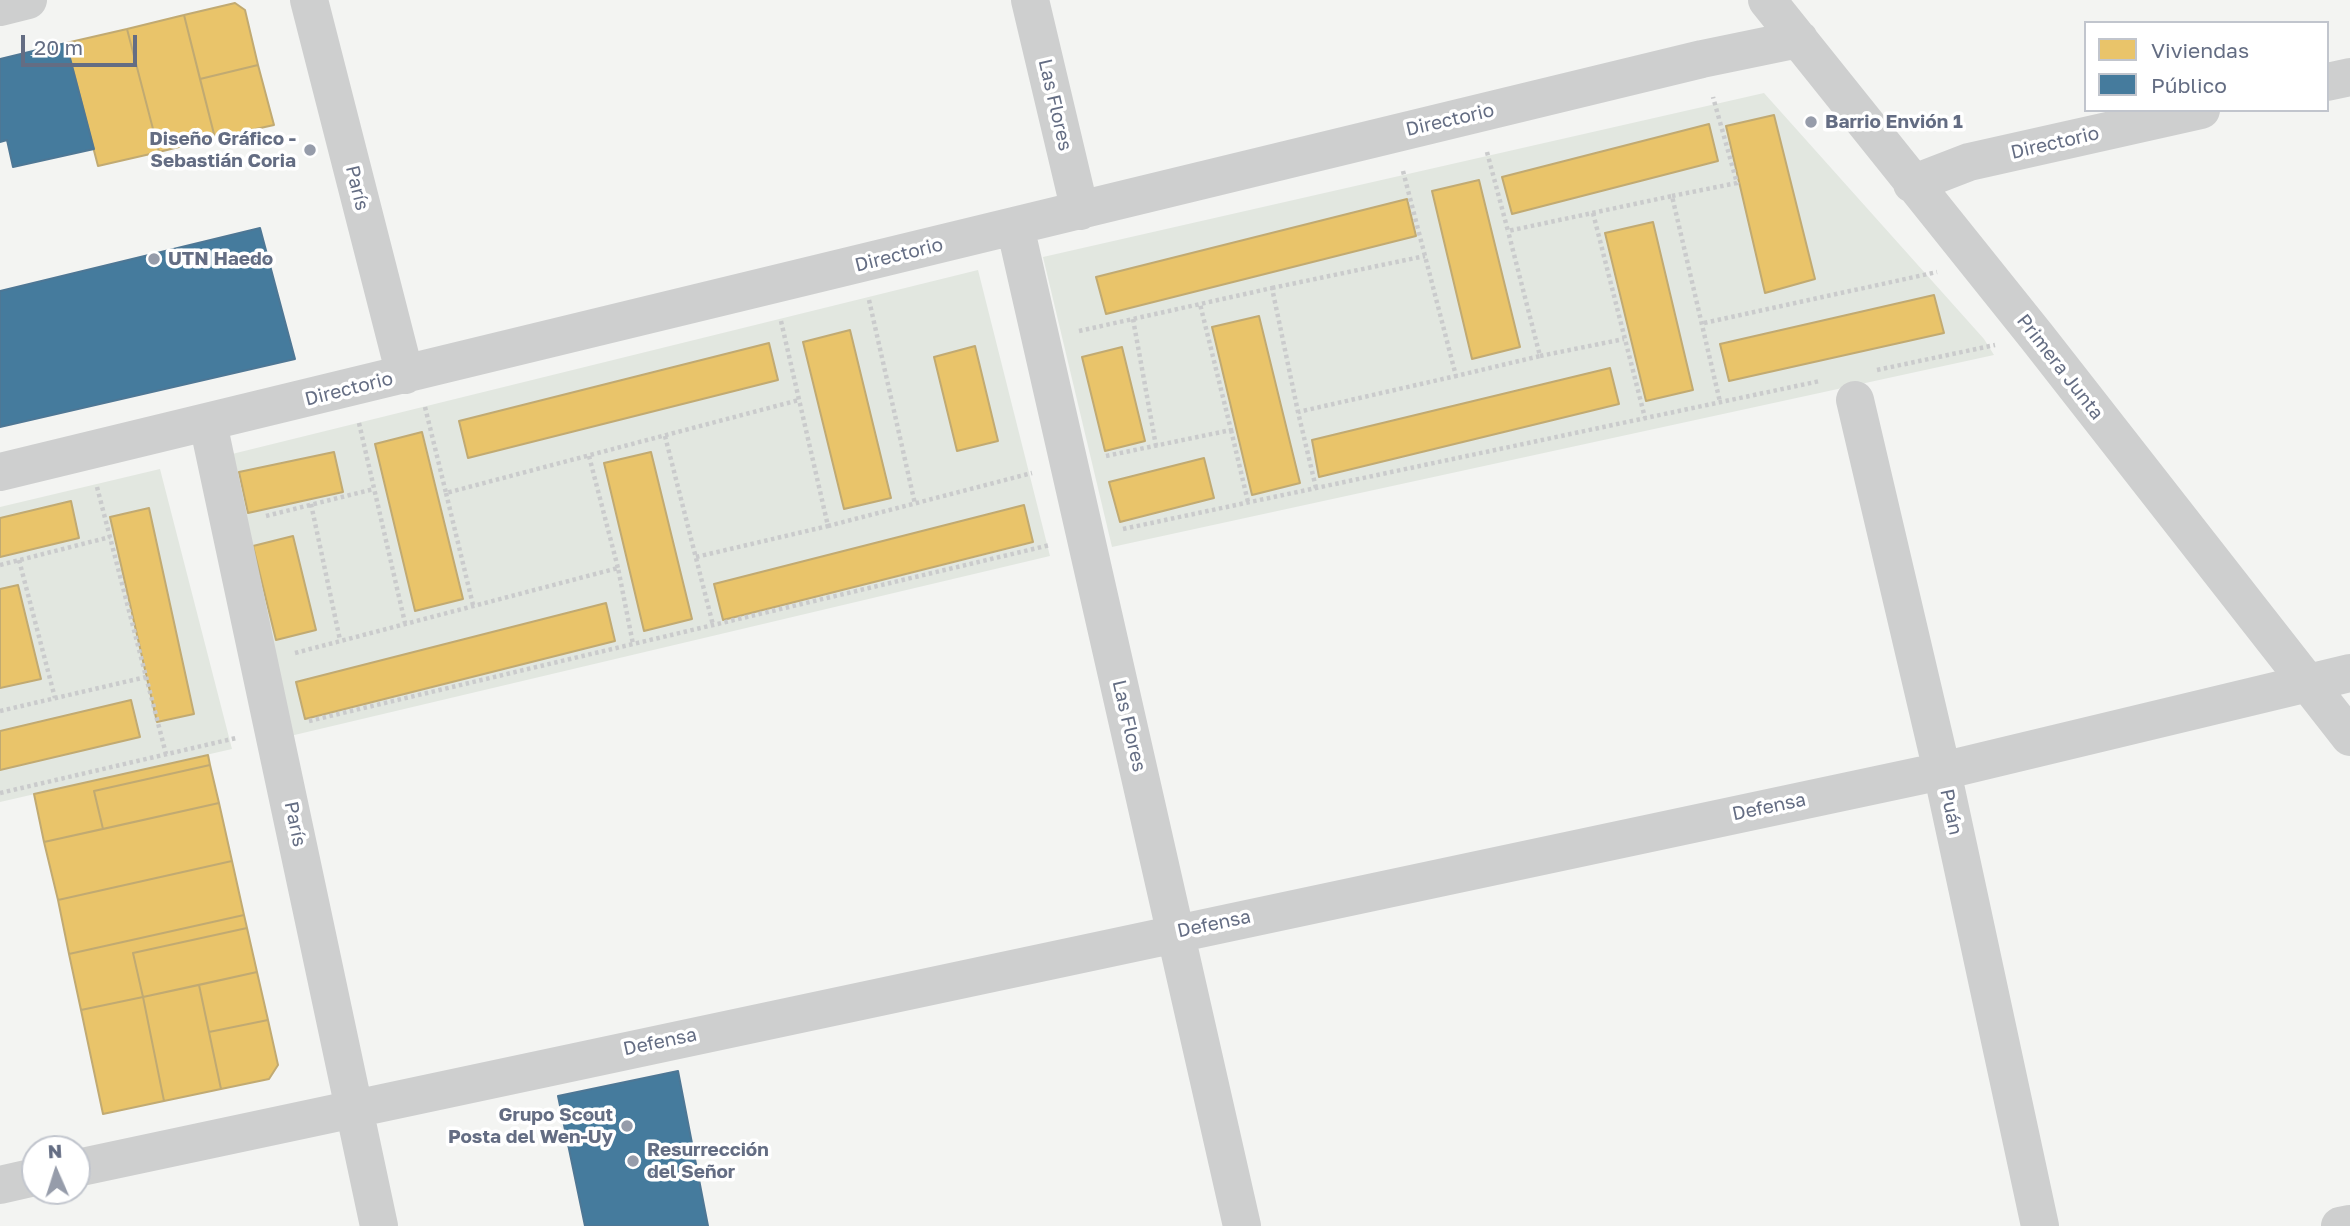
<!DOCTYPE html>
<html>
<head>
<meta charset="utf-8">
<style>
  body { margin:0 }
  #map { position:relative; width:2350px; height:1226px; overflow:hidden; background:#f3f4f2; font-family:"Golos Text",sans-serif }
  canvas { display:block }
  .legend { position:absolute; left:2084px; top:21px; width:245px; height:91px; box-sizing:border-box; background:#fff; border:2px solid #c1c5cd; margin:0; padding:9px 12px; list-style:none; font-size:21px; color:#646d83 }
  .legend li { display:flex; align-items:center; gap:14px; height:35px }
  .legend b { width:35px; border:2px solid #c1c5cd }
  .north { position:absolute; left:21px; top:1135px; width:70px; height:70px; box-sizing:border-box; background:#fff; border:2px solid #c1c5cd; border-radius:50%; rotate:357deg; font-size:19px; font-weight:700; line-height:28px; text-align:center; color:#646d83 }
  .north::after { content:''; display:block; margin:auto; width:24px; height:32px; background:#969caa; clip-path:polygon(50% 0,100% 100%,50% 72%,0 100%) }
  .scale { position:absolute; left:21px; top:35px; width:116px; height:32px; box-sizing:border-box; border:4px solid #646d83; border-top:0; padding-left:9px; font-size:21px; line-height:24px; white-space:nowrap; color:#646d83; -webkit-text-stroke:5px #fff; paint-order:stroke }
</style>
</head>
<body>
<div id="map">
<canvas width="2350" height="1226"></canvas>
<ul class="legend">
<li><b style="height:19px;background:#e9c46a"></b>Viviendas</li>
<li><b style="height:19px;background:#457b9d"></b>Público</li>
</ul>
<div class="north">N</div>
<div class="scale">20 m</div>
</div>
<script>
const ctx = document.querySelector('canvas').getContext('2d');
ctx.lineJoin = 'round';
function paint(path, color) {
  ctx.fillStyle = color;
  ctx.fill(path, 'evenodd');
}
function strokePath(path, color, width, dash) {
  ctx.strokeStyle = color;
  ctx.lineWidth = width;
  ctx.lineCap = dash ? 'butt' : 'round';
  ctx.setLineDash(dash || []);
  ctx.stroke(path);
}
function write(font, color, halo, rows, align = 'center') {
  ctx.font = font + ' "Golos Text",sans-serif';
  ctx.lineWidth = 7;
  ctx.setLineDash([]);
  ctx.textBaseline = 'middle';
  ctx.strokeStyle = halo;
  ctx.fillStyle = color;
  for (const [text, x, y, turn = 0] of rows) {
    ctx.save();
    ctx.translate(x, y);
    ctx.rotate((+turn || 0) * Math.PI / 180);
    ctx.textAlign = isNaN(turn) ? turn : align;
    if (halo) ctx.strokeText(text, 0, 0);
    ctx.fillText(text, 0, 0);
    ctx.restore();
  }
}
paint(new Path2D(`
  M1764 93 1984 339 1994 355 1112 547 1043 257ZM1774 115 1815 279 1726 126ZM1709 124 1718 160 1512 213 1503 177ZM1479 180 1520 347 1473 359 1432 191ZM1406 199 1416 236 1106 314 1097 277ZM1652 222 1693 389 1646 401 1605 234ZM1933 295 1943 333 1729 381 1721 344ZM1259 316 1299 483 1252 495 1212 328ZM1122 347 1145 440 1106 450 1082 357ZM1609 368 1619 404 1319 476 1312 440ZM1204 458 1214 498 1120 522 1110 483Z
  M978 270 1050 556 286 737 224 456ZM850 330 891 497 844 509 803 342ZM768 343 778 380 468 458 459 421ZM423 433 463 599 416 611 375 444ZM334 452 248 513 247 512 239 472ZM651 452 692 619 645 631 604 464ZM1024 505 1033 543 723 620 714 584ZM253 546 316 630 276 640ZM606 603 615 641 305 719 296 682Z
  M160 469 232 749 0 802V770L140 737 131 700 0 731V688L40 679 18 585 0 589V557L79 537 70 501 0 518V507ZM149 508 194 713 158 722 111 517Z`), '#e2e7e0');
const homes = new Path2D(`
  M235 3 245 10 258 65 200 79 184 15Z
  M184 15 215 138 159 152 127 29Z
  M127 29 159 152 98 166 66 43Z
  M258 65 274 125 215 138 200 79Z
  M1774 115 1815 279 1765 293 1726 126Z
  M1709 124 1718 161 1512 214 1502 177Z
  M1479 180 1520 347 1472 359 1432 191Z
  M1407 199 1416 236 1106 314 1096 277Z
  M1653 222 1693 390 1646 401 1605 233Z
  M1934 295 1944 333 1729 381 1720 344Z
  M1259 316 1300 483 1252 495 1212 327Z
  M850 330 891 498 844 509 803 342Z
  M769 343 778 380 468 458 459 421Z
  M975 346 998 441 957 451 934 357Z
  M1122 347 1145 441 1105 451 1082 357Z
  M1610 368 1619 404 1319 477 1312 440Z
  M422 432 463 599 415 611 375 444Z
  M334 452 343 492 248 513 239 472Z
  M651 452 692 619 644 631 604 463Z
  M1204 458 1214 498 1120 522 1109 482Z
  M71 501 79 538 0 557V518Z
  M1024 505 1033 542 723 620 714 584Z
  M149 508 194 714 157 722 110 517Z
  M293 536 316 630 276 640 253 546Z
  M18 585 41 679 0 688V589Z
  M606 603 615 641 305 719 296 682Z
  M131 700 140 737 0 770V731Z
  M208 755 210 765 94 791 103 829 44 842 34 794Z
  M210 765 219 803 103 829 94 791Z
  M219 803 232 861 58 900 44 842Z
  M232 861 244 915 69 954 58 900Z
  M244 915 247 928 133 953 143 997 81 1010 69 954Z
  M247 928 257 972 143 997 133 953Z
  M257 972 268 1020 209 1032 199 985Z
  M199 985 221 1089 164 1101 143 997Z
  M143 997 164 1101 103 1114 81 1010Z
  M268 1020 278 1065 269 1079 221 1089 209 1032Z`);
paint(homes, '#e9c46a');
strokePath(homes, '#c1aa72', 2);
const public = new Path2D(`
  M66 43 94 149 13 167 7 140 0 142V59Z
  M260 228 295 359 0 427V291Z
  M678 1071 708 1226H585L558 1096Z`);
paint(public, '#457b9d');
strokePath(public, '#4e7795', 2);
strokePath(new Path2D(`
  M1487 152 1508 231 1672 196 1720 402
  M1403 171 1456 376 1540 356 1508 231
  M1672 196 1737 183 1713 97
  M1593 213 1645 418
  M1272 288 1425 256
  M869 300 915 504
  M1133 319 1156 446
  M781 321 828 526 1032 473
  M1704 323 1937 272
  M1079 331 1272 288 1298 412
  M1540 356 1624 339
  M1877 370 1995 345
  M425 407 446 493 799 400
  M359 423 405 623
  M1231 430 1248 502
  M665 436 713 625
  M589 456 618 568
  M1106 456 1231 430 1200 304
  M97 487 166 754
  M1316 488 1298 412 1456 376
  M446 493 473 605
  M311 504 340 640
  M266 516 374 489
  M1123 529 1820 381
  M696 557 828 526
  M19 560 55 698
  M0 565 110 537
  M295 653 618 568 633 644
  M0 711 146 677
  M309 721 1050 545
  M0 793 236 738`), '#cacbcc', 4.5, [3.5, 3.5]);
strokePath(new Path2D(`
  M309 0 405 375
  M1030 0 1080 211
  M1767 0 2037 337 2350 737
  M0 7 28 0
  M2327 82 2350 77
  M1912 184 1969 162 2201 110
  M1015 226 1242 1226
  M1855 400 1942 771 2040 1226
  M208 423 379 1226
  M0 472 1702 59 1799 39
  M77 1168 1942 771 2350 673
  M0 1185 35 1177
  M2340 1226 2350 1224`), '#cecfcf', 38);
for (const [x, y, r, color] of [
  [1811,122,7,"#969caa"],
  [310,150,7,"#969caa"],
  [154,259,7,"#969caa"],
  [627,1126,7,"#969caa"],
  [633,1161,7,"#969caa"]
]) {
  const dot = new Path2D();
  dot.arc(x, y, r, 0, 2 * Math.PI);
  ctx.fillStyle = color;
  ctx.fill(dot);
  strokePath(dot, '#fff', 2.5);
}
write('19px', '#646d83', '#fff', [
  ["Las Flores",1055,105,77],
  ["Directorio",1450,120,-13],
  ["Directorio",2055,143,-13],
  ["París",357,188,76],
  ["Directorio",899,255,-14],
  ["Primera Junta",2060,367,52],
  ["Directorio",349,389,-14],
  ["Las Flores",1129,726,77],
  ["Defensa",1769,807,-12],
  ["Puán",1951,812,78],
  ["París",295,824,78],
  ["Defensa",1214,924,-12],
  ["Defensa",660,1042,-12]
]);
write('bold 19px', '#646d83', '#fff', [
  ["Barrio Envión 1",1825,122],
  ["Diseño Gráfico -",296,139,"right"],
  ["Sebastián Coria",296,161,"right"],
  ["UTN Haedo",168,259],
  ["Grupo Scout",613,1115,"right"],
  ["Posta del Wen-Uy",613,1137,"right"],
  ["Resurrección",647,1150],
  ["del Señor",647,1172]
], 'left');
</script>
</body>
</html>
